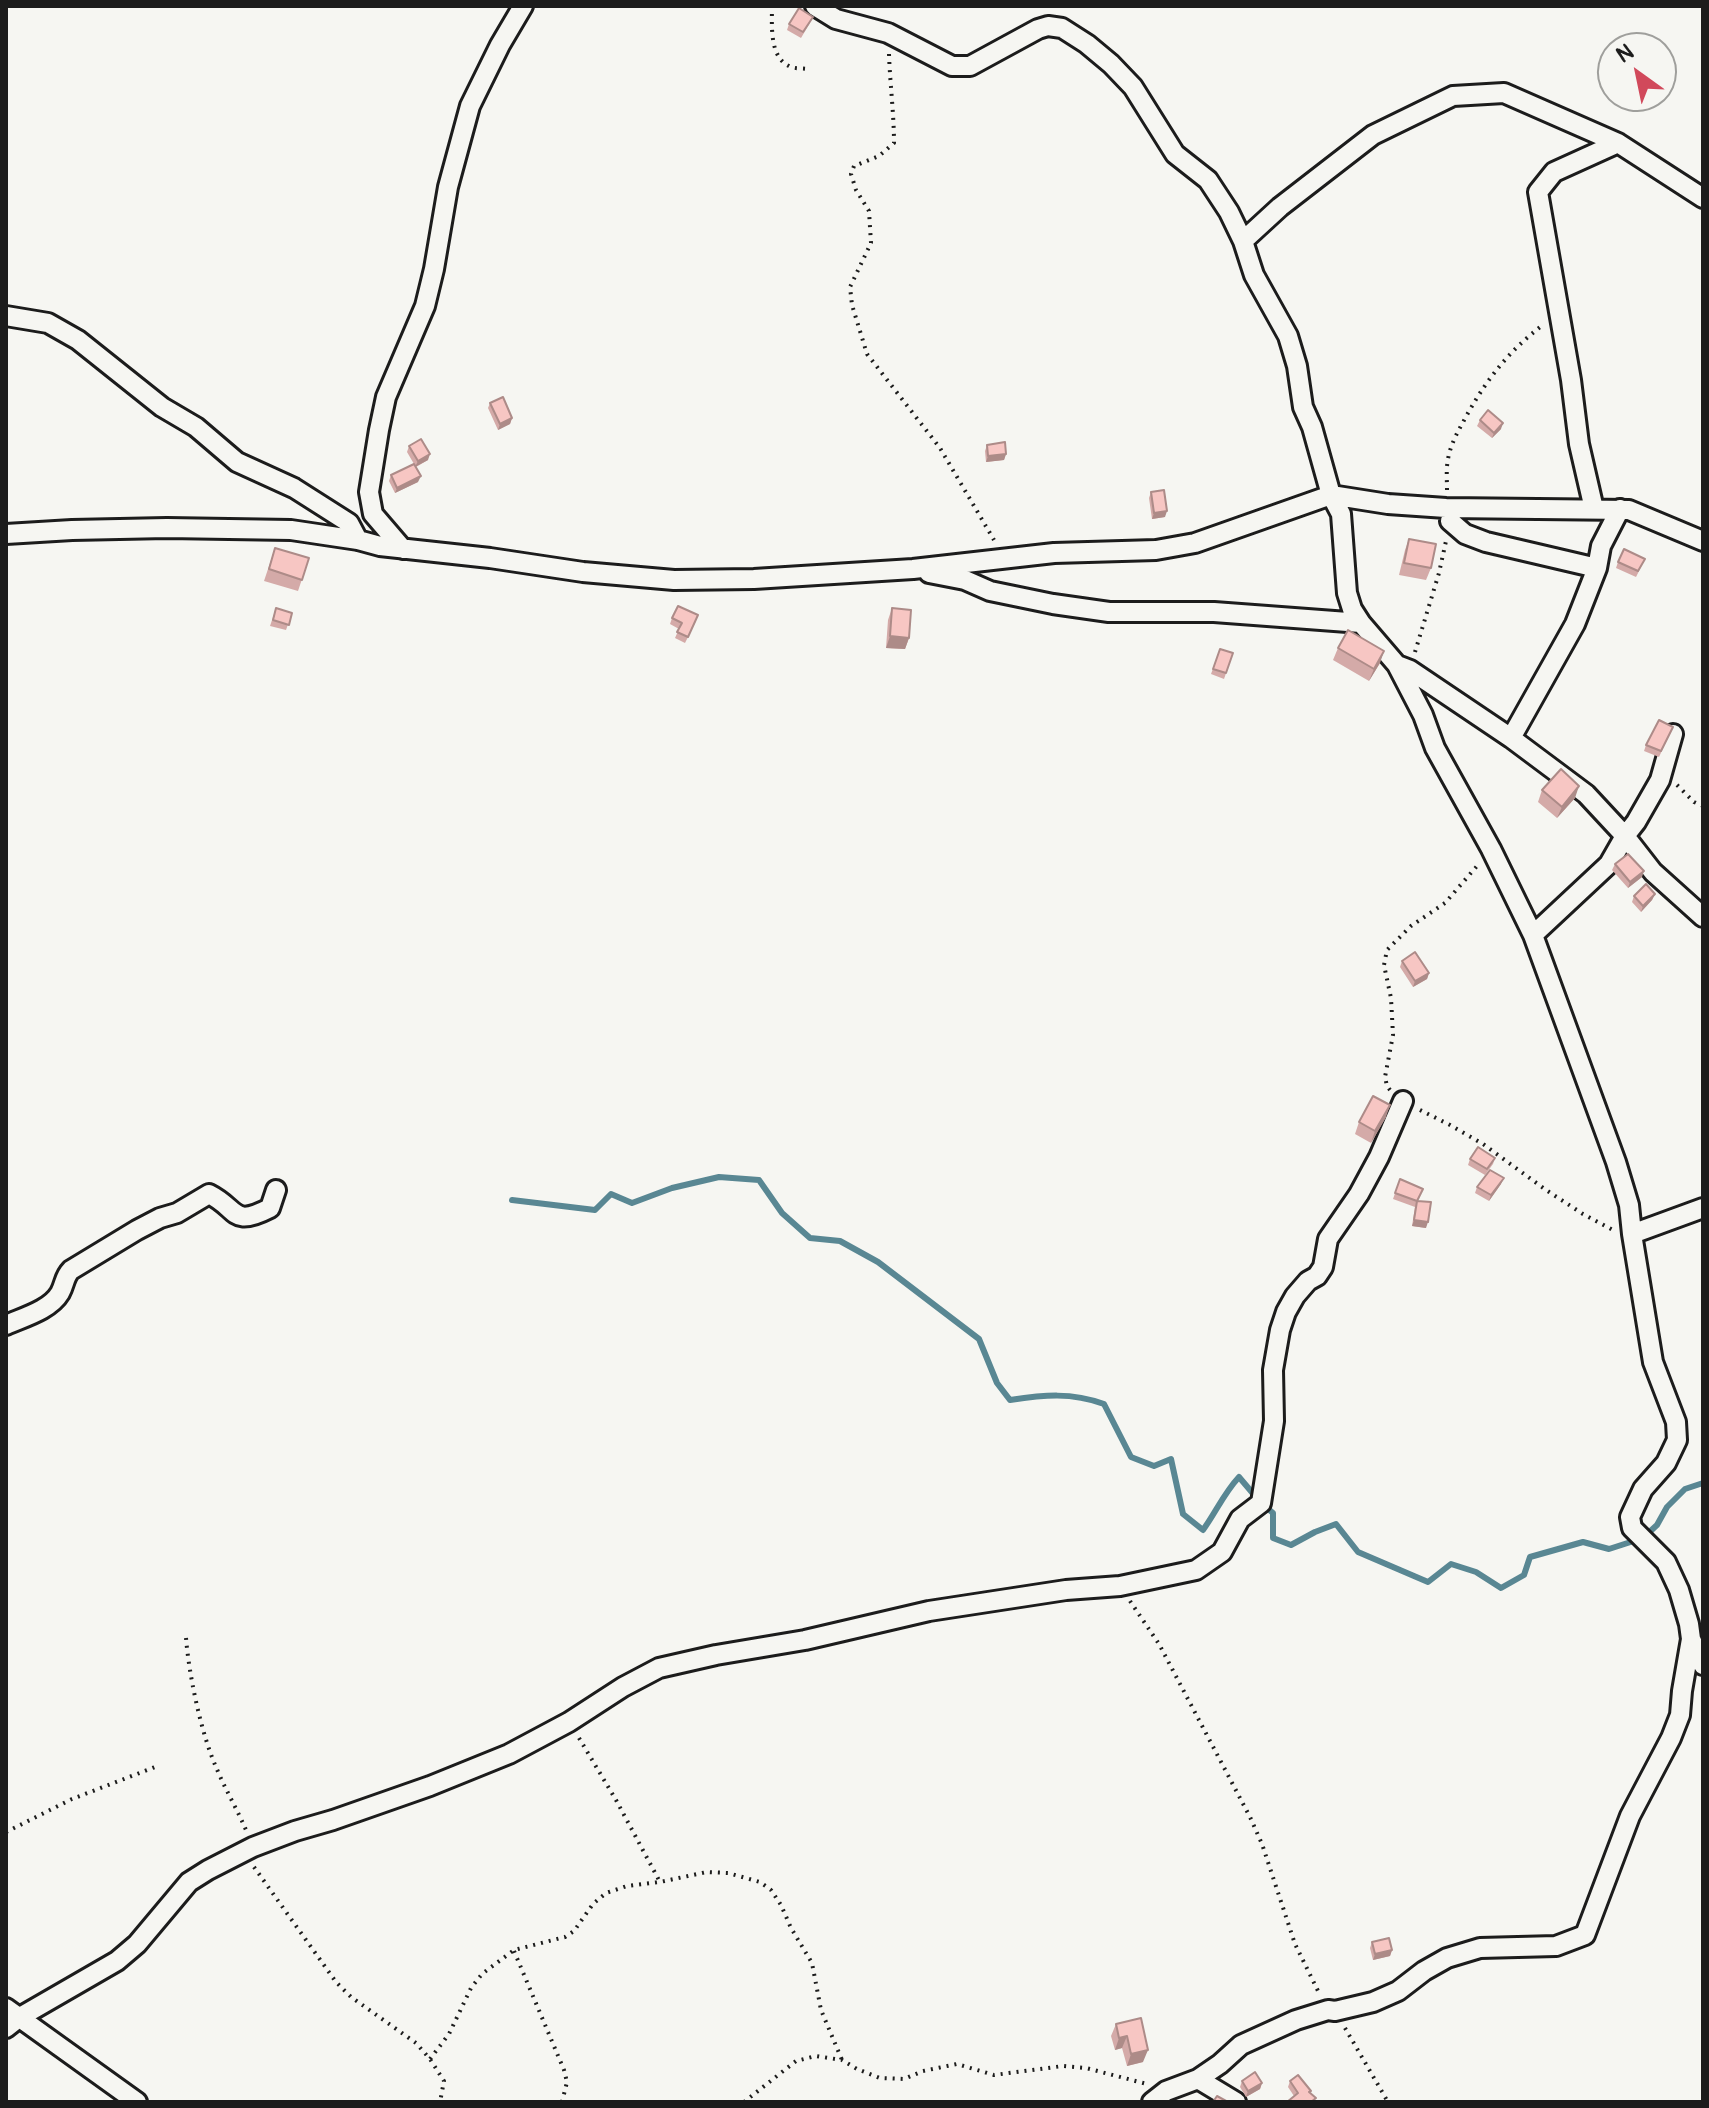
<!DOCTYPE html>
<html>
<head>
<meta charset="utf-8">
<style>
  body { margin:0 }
  #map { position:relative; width:1709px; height:2108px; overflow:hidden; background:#f6f6f2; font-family:Pangolin,sans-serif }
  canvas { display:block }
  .frame { position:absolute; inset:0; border:8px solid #1c1c1c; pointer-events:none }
  .north { position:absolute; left:1597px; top:32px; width:80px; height:80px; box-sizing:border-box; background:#f6f6f2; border:2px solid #9f9f9c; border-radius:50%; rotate:327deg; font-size:22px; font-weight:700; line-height:32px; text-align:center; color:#1c1c1c }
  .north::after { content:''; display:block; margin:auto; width:28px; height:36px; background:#d1495b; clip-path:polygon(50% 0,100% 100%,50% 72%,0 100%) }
</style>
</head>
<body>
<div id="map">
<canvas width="1709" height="2108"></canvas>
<div class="frame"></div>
<div class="north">N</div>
</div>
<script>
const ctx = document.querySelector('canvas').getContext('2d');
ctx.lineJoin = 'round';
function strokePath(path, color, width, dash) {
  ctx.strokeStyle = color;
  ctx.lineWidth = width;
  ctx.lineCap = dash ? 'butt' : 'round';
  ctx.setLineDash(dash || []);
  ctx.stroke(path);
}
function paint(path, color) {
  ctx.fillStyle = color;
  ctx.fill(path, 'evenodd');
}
strokePath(new Path2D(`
  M512 1200 595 1210 611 1194 632 1203 672 1188 719 1177 759 1180 782 1213 810 1238 840 1241 878 1262 979 1339 997 1383 1010 1400C1044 1395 1071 1392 1104 1404L1131 1457 1154 1466 1171 1459 1183 1514 1203 1530C1216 1512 1224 1493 1239 1477L1261 1503 1273 1513V1538L1291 1545 1315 1532 1336 1524 1358 1552 1428 1582 1451 1564 1476 1572 1501 1588 1524 1575 1530 1557 1583 1542 1609 1549 1643 1538 1657 1525 1667 1507 1685 1489 1703 1483`), '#598793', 6);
const street = new Path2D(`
  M815 6 836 19 888 33 952 66H970L1038 29 1048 26 1062 28 1087 44 1111 64 1133 87 1175 154 1208 180 1229 212 1243 241 1254 275 1288 336 1297 366 1303 407 1312 427 1331 495 1341 514 1347 593 1352 609 1361 623 1397 665 1423 715 1435 748 1491 849 1533 935 1616 1162 1629 1205 1632 1234 1653 1362 1676 1422 1677 1440 1666 1463 1643 1489 1630 1517 1632 1528 1666 1562 1679 1590 1689 1624 1691 1639 1703 1665
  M1243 241 1280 207 1373 135 1453 96 1504 93 1618 143 1703 198
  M6 316 48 323 78 340 162 407 196 427 237 462 294 488 349 523 358 540
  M1594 509 1579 444 1571 380 1538 192 1554 172 1618 143
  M1450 521 1465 534 1486 542 1597 568
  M6 534 72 530 167 528 291 530 358 540 380 546 490 558 583 572 674 580 754 579 913 569 1054 553 1156 550 1195 543 1331 495 1388 504 1446 508 1629 510 1703 541
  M403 549 373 514 369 492 379 430 386 397 425 306 434 269 448 187 470 106 500 45 523 6
  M929 573 965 580 990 591 1053 604 1109 612H1214L1361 623
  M1397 665 1410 670 1511 738 1586 794 1625 836 1653 872 1703 917
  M1511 738 1575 624 1597 568 1601 546 1620 509
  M1533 935 1609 864 1625 836 1636 822 1660 780 1673 734
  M1632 1234 1703 1208
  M6 1325C24 1317 50 1310 60 1293 65 1284 64 1277 71 1270L137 1230 160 1218 177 1213 209 1194C239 1209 231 1228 270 1208L276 1190
  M6 2008 137 2102
  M6 2028 20 2017 117 1961 137 1944 189 1882 208 1870 253 1847 295 1831 333 1820 430 1786 509 1754 569 1722 623 1687 659 1668 716 1655 805 1640 929 1611 1066 1590 1120 1586 1196 1570 1222 1552 1240 1519 1261 1503 1274 1421 1273 1370 1280 1330 1286 1312 1295 1296 1308 1281 1317 1276 1323 1267 1328 1239 1359 1194 1379 1157 1403 1101
  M1198 2079 1236 2102
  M1152 2102 1166 2091 1198 2079 1220 2064 1241 2045 1296 2020 1328 2010 1335 2011 1373 2002 1398 1991 1424 1971 1447 1958 1480 1948 1556 1946 1585 1935 1630 1816 1671 1738 1680 1715 1682 1691 1691 1639`);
strokePath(street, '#1c1c1c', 24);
strokePath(new Path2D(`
  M772 6C772 24 769 57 789 66 794 69 802 68 808 69
  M889 54C890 84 894 114 894 143L879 156 854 166 851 174 856 190 869 211 871 243 850 287 852 305 867 354 940 448 994 540
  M1447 490C1447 480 1446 469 1448 459 1451 442 1460 428 1468 413 1489 376 1510 350 1544 324
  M1415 652 1439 573 1446 541
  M1677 785 1694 802 1703 806
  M1390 1090 1387 1086 1385 1077 1393 1035 1391 998 1384 965 1387 950 1411 926 1445 903 1477 866
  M1420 1110 1450 1125 1483 1144 1546 1190 1583 1214 1613 1230
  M1130 1601 1159 1644 1250 1817 1262 1844 1295 1944 1320 1995
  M186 1638C189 1675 201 1733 216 1767 225 1789 237 1809 246 1830
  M579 1738 616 1800 660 1882
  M6 1832 72 1799 155 1767
  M254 1867 336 1982 351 1997 416 2043 430 2059 444 2081 440 2102
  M514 1951 564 2070 567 2082 562 2102
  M1345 2028 1388 2102
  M430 2059 449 2034 471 1988 482 1974 514 1950 565 1937 574 1931 593 1904 606 1893 627 1886 660 1882 707 1872 728 1873 760 1882 771 1890 781 1905 791 1928 812 1963 821 2010 842 2060
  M744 2102 796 2061 816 2056 842 2060 857 2069 880 2078 904 2079 923 2071 957 2064 994 2075 1063 2066 1086 2068 1147 2084`), '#1c1c1c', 4, [2, 6]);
strokePath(street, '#f6f6f2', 18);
paint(new Path2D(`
  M810 23 801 38 787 30 789 24Z
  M490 403 512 418 510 424 498 430 488 408Z
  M1480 420 1501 429 1492 438 1477 426Z
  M987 445 1006 454 1004 460 986 462 985 451Z
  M409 446 428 460 416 467 418 482 395 493 389 481 391 475 414 464 407 452Z
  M1151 492 1165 517 1152 519 1149 498Z
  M1409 539 1431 568 1426 580 1399 575 1405 550Z
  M275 548 309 558 298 591 264 581Z
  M1618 562 1642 565 1636 577 1616 568Z
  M276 608 292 613 286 630 270 626Z
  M892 608 909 638 905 649 886 648 888 620Z
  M672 618 696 621 685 643 675 638 679 629 670 624Z
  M1338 648 1380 663 1369 681 1333 660Z
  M1220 649 1233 653 1224 679 1211 674Z
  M1673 727 1659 757 1644 751 1646 745Z
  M1542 790 1575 798 1557 818 1538 802Z
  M1615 864 1642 877 1628 888 1612 870Z
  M1655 894 1652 900 1641 912 1632 902 1634 896Z
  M1402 961 1429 973 1427 979 1413 987 1400 967Z
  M1386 1117 1371 1143 1355 1134 1359 1122Z
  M1495 1158 1493 1164 1485 1175 1468 1165 1470 1159Z
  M1400 1179 1418 1201 1426 1228 1412 1226 1415 1207 1393 1199Z
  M1501 1184 1489 1201 1475 1193 1477 1187Z
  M1372 1942 1392 1950 1390 1956 1373 1960 1370 1948Z
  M1141 2018 1143 2062 1127 2066 1122 2048 1115 2050 1111 2036 1116 2024Z
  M1242 2081 1262 2083 1260 2089 1246 2097 1240 2087Z
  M1290 2081 1311 2091 1310 2092 1294 2096 1288 2087Z`), '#d4aaa8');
paint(new Path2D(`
  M512 418 510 424 498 430 500 424Z
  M1503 423 1501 429 1492 438 1494 433Z
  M430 454 428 460 415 467 418 461Z
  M1006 454 1004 460 986 462 988 456Z
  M421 476 418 482 395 493 397 488Z
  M1167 511 1165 517 1152 519 1154 513Z
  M890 636 909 638 905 649 886 648Z
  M1384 651 1380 663 1369 681 1374 669Z
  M1579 786 1575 798 1557 818 1562 807Z
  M1644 871 1642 877 1628 888 1630 882Z
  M1655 894 1652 900 1641 912 1643 906Z
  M1429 973 1427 979 1413 987 1415 981Z
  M1390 1105 1386 1117 1371 1143 1375 1131Z
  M1504 1178 1501 1184 1489 1201 1491 1195Z
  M1414 1220 1428 1222 1426 1228 1412 1226Z
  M1392 1950 1390 1956 1373 1960 1375 1954Z
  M1127 2036 1122 2048 1115 2050 1119 2038Z
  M1148 2050 1143 2062 1127 2066 1131 2054Z
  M1262 2083 1260 2089 1246 2097 1248 2091Z`), '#ad8b88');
const building = new Path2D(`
  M799 8 813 17 803 32 789 24Z
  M503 397 512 418 500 424 490 403Z
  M1488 410 1503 423 1494 433 1480 420Z
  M421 439 430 454 418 461 409 446Z
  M1005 442 1006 454 988 456 987 445Z
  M414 464 421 476 397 488 391 475Z
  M1164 490 1167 511 1154 513 1151 492Z
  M1409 539 1436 544 1431 568 1404 563Z
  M275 548 309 558 302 580 269 569Z
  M1624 549 1645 559 1638 571 1618 562Z
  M678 606 698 615 688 637 677 632 682 623 672 618Z
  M276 608 292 613 289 625 273 620Z
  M892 608 911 610 909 638 890 636Z
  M1348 630 1384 651 1374 669 1338 648Z
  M1220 649 1233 653 1226 673 1213 669Z
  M1659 720 1673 727 1661 751 1646 745Z
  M1561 769 1579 786 1562 807 1542 790Z
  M1628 854 1644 871 1630 882 1615 864Z
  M1646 884 1655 894 1643 906 1634 896Z
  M1415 952 1429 973 1415 981 1402 961Z
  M1373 1096 1390 1105 1375 1131 1359 1122Z
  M1478 1147 1495 1158 1487 1169 1470 1159Z
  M1490 1170 1504 1178 1491 1195 1477 1187Z
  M1400 1179 1423 1189 1417 1201 1395 1193Z
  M1417 1201 1431 1202 1428 1222 1414 1220Z
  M1389 1938 1392 1950 1375 1954 1372 1942Z
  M1141 2018 1148 2050 1131 2054 1127 2036 1119 2038 1116 2024Z
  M1255 2072 1262 2083 1248 2091 1242 2081Z
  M1298 2075 1311 2091 1309 2092 1316 2098 1311 2102H1287L1298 2093 1290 2081Z
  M1217 2096 1228 2102H1213Z`);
paint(building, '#f7c6c3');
strokePath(building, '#ad8b88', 2);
</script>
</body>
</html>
